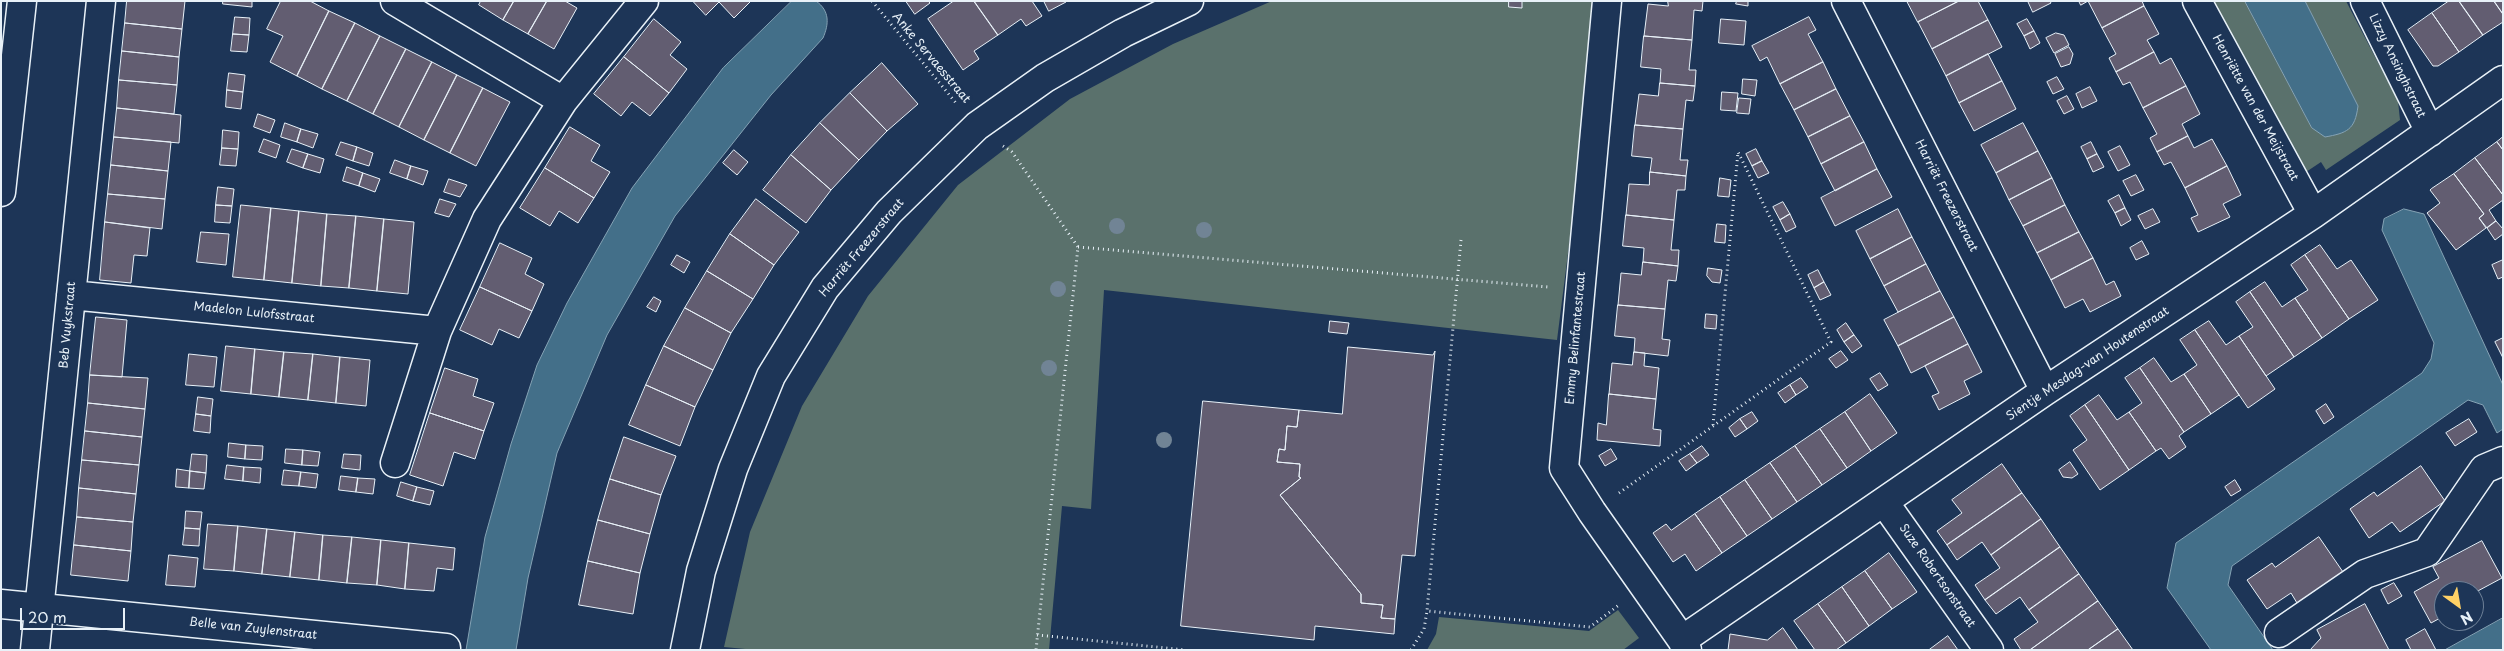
<!DOCTYPE html>
<html>
<head>
<meta charset="utf-8">
<style>
  body { margin:0 }
  #map { position:relative; width:2504px; height:651px; overflow:hidden; background:#1d3557; font-family:"Playpen Sans",sans-serif }
  canvas { display:block }
  .frame { position:absolute; inset:0; border:2px solid #e8f1f8; pointer-events:none }
  .north { position:absolute; left:2434px; top:581px; width:50px; height:50px; box-sizing:border-box; background:#1d3557; border:1px solid #6e8097; border-radius:50%; rotate:148deg; font-size:14px; font-weight:700; line-height:20px; text-align:center; color:#e8f1f8 }
  .north::after { content:''; display:block; margin:auto; width:18px; height:22px; background:#ffd166; clip-path:polygon(50% 0,100% 100%,50% 72%,0 100%) }
  .scale { position:absolute; left:20px; top:608px; width:105px; height:22px; box-sizing:border-box; border:2px solid #e8f1f8; border-top:0; padding-left:6px; font-size:15px; line-height:18px; white-space:nowrap; color:#e8f1f8; -webkit-text-stroke:4px #1d3557; paint-order:stroke }
</style>
</head>
<body>
<div id="map">
<canvas width="2504" height="651"></canvas>
<div class="frame"></div>
<div class="north">N</div>
<div class="scale">20 m</div>
</div>
<script>
const ctx = document.querySelector('canvas').getContext('2d');
ctx.lineJoin = 'round';
function paint(path, color) {
  ctx.fillStyle = color;
  ctx.fill(path, 'evenodd');
}
function strokePath(path, color, width, dash) {
  ctx.strokeStyle = color;
  ctx.lineWidth = width;
  ctx.lineCap = dash ? 'butt' : 'round';
  ctx.setLineDash(dash || []);
  ctx.stroke(path);
}
function write(font, color, halo, rows, align = 'center') {
  ctx.font = font + ' "Playpen Sans",sans-serif';
  ctx.lineWidth = 5;
  ctx.setLineDash([]);
  ctx.textBaseline = 'middle';
  ctx.strokeStyle = halo;
  ctx.fillStyle = color;
  for (const [text, x, y, turn = 0] of rows) {
    ctx.save();
    ctx.translate(x, y);
    ctx.rotate((+turn || 0) * Math.PI / 180);
    ctx.textAlign = isNaN(turn) ? turn : align;
    if (halo) ctx.strokeText(text, 0, 0);
    ctx.fillText(text, 0, 0);
    ctx.restore();
  }
}
paint(new Path2D(`
  M1272 1H1600L1557 340 1104 290 1091 509 1062 506 1049 650H756L724 647 750 532 802 406 868 296 958 185 1070 99 1173 44Z
  M2209 1H2245L2312 128 2358 106 2305 1H2346L2398 101 2400 120 2326 170 2321 162 2303 174Z
  M1618 610 1639 638 1623 650H1427L1436 634 1439 617 1589 631Z`), '#5a716c');
const water = new Path2D(`
  M792 1H816C830 11 829 24 823 38L771 95 675 216 607 335 557 453 528 578 516 650H466L485 537 511 444 537 365 567 303 632 188 723 68Z
  M2245 1H2305L2358 106C2355 130 2347 133 2325 137L2312 128Z
  M2404 209 2424 214 2503 385V429L2497 433 2483 405 2468 400 2232 566 2228 585 2273 650H2211L2167 588 2176 543 2422 373 2431 359 2434 343 2382 230 2384 219Z
  M2503 618V650H2445Z`);
paint(water, '#436f89');
strokePath(water, '#85a3b5', 1);
const building = new Path2D(`
  M127 1H185L182 29 125 23Z
  M223 1H252V7L223 4Z
  M281 1H310L329 11 297 76 270 62 283 36 267 29Z
  M481 1H514L503 20 479 5Z
  M514 1H547L528 34 503 20Z
  M547 1H565L577 8 554 49 528 34Z
  M693 1H751L734 18 719 2 706 15Z
  M906 1H928L930 3 915 14Z
  M954 1H974L998 35 974 51 979 59 963 70 928 19Z
  M974 1H1032L1042 16 1026 26 1021 19 998 35Z
  M1044 1H1065L1066 2 1049 11Z
  M1509 1H1522V8L1509 7Z
  M1668 1H1703L1702 11 1694 10 1692 40 1644 36 1648 4 1668 6Z
  M1737 1H1748V6L1736 4Z
  M1907 1H1959L1918 22Z
  M1959 1H1978L1988 20 1932 49 1918 22Z
  M2028 1H2050L2051 3 2033 12Z
  M2079 1H2142L2144 6 2102 28 2088 1 2081 5Z
  M2449 1H2459L2483 35 2459 52 2432 13Z
  M2459 1H2494L2503 14V22L2483 35Z
  M2494 1H2503V14Z
  M2144 6 2159 34 2147 40 2154 52 2116 72 2109 58 2116 54 2102 28Z
  M329 11 355 23 322 89 297 76Z
  M2432 13 2459 52 2438 66H2433L2408 30Z
  M235 17 250 18 249 35 233 34Z
  M1809 17 1816 30 1808 34 1823 62 1780 84 1767 57 1760 61 1752 46Z
  M654 19 681 42 670 55 687 69 669 93 624 57Z
  M1721 19 1746 21 1744 45 1719 43Z
  M2027 19 2034 31 2024 36 2017 24Z
  M1988 20 2002 47 1946 76 1932 49Z
  M125 23 182 29 179 57 122 51Z
  M355 23 380 36 347 101 322 89Z
  M2034 31 2040 43 2030 49 2024 36Z
  M2056 33 2064 35 2069 45 2054 53 2046 38Z
  M233 34 249 35 247 52 231 51Z
  M380 36 406 49 373 114 347 101Z
  M1644 36 1692 40 1689 70H1696L1695 86 1660 83 1661 69 1641 67Z
  M2069 47 2073 54 2070 64 2061 67 2055 54Z
  M406 49 432 62 399 127 373 114Z
  M122 51 179 57 177 85 119 80Z
  M2154 52 2160 64 2171 58 2186 86 2143 108 2130 82 2123 85 2116 72Z
  M1988 54 2002 81 1959 103 1946 76Z
  M624 57 669 93 650 116 632 102 621 116 594 94Z
  M432 62 457 75 424 140 399 127Z
  M1823 62 1836 89 1794 110 1780 84Z
  M882 63 918 104 887 131 850 93Z
  M229 73 245 75 243 92 227 90Z
  M457 75 483 88 450 153 424 140Z
  M2057 77 2064 89 2053 94 2047 82Z
  M1743 79 1757 80 1755 96 1742 94Z
  M119 80 177 85 174 114 117 108Z
  M2002 81 2016 109 1974 131 1959 103Z
  M1660 83 1695 86 1693 101 1686 100 1683 129 1635 125 1639 94 1658 96Z
  M2186 86 2200 114 2182 124 2188 136 2157 152 2150 138 2157 134 2143 108Z
  M2090 87 2097 101 2082 108 2076 94Z
  M483 88 510 102 476 166 450 153Z
  M1836 89 1850 116 1808 137 1794 110Z
  M227 90 243 92 241 109 226 107Z
  M1722 92 1738 93 1736 111 1721 110Z
  M850 93 887 131 859 160 820 123Z
  M2067 96 2074 109 2064 114 2057 101Z
  M1739 98 1751 99 1749 114 1737 113Z
  M117 108 181 115 179 143 114 137Z
  M258 114 275 120 270 133 254 127Z
  M1850 116 1864 142 1821 164 1808 137Z
  M285 123 301 129 297 142 281 137Z
  M820 123 859 160 831 190 791 155Z
  M2023 123 2038 151 1996 173 1981 145Z
  M1635 125 1683 129 1680 160H1688L1686 176 1650 172 1652 158 1632 156Z
  M570 127 600 145 591 161 610 172 594 198 545 168Z
  M301 129 318 134 313 148 297 142Z
  M223 130 239 132 238 149 222 148Z
  M2188 136 2194 148 2212 139 2227 166 2185 188 2171 162 2164 165 2157 152Z
  M114 137 171 142 168 171 111 165Z
  M2503 137V150L2497 142Z
  M264 139 280 145 276 158 259 152Z
  M341 142 357 147 353 161 336 155Z
  M1864 142 1877 169 1835 191 1821 164Z
  M2091 142 2097 154 2087 159 2081 147Z
  M2497 142 2503 150V195L2475 158Z
  M2120 146 2130 165 2118 171 2108 152Z
  M357 147 373 153 369 166 353 161Z
  M222 148 238 149 236 166 220 165Z
  M292 149 308 154 303 168 287 162Z
  M1756 149 1762 161 1752 166 1746 154Z
  M734 150 748 162 737 175 723 163Z
  M2038 151 2052 178 2009 200 1996 173Z
  M308 154 324 159 320 173 303 168Z
  M2097 154 2104 167 2093 172 2087 159Z
  M791 155 831 190 806 223 763 190Z
  M2475 158 2503 195V200L2489 210 2496 221 2487 228 2479 218 2484 214 2454 174Z
  M395 160 411 166 407 179 390 173Z
  M1762 161 1769 173 1758 178 1752 166Z
  M111 165 168 171 165 199 108 194Z
  M411 166 428 171 423 185 407 179Z
  M2227 166 2241 195 2223 204 2230 217 2198 232 2191 218 2198 215 2185 188Z
  M347 167 363 173 359 186 343 181Z
  M545 168 594 198 578 223 559 211 550 226 520 208Z
  M1877 169 1892 197 1835 226 1821 198Z
  M1650 172 1686 176 1685 190H1677L1674 220 1626 215 1629 184 1649 185Z
  M363 173 380 179 375 192 359 186Z
  M2454 174 2484 214 2479 218 2486 228 2456 250 2427 213 2440 203 2430 190 2431 189Z
  M2136 175 2144 190 2131 196 2123 181Z
  M1720 178 1731 180 1729 197 1718 196Z
  M2052 178 2065 205 2023 226 2009 200Z
  M449 179 467 185 460 197 444 192Z
  M218 187 234 189 232 206 216 205Z
  M108 194 165 199 162 229 105 222Z
  M2119 195 2125 208 2115 213 2108 201Z
  M440 199 456 204 449 217 435 213Z
  M756 199 799 232 774 265 730 234Z
  M1783 202 1790 214 1780 220 1773 207Z
  M216 205 232 206 230 223 215 222Z
  M241 205 271 208 264 280 233 277Z
  M2065 205 2079 232 2037 253 2023 226Z
  M271 208 299 211 292 283 264 280Z
  M2125 208 2131 220 2121 226 2115 213Z
  M1898 209 1912 237 1870 259 1856 231Z
  M2153 209 2160 222 2145 229 2138 216Z
  M299 211 327 214 321 286 292 283Z
  M327 214 356 216 349 288 321 286Z
  M1790 214 1796 227 1786 232 1780 220Z
  M1626 215 1674 220 1671 250H1679L1678 266 1643 262 1644 248 1623 246Z
  M356 216 384 219 377 291 349 288Z
  M384 219 414 222 408 294 377 291Z
  M2496 221 2503 229V234L2495 240 2487 228Z
  M105 222 150 228 147 256 134 255 131 283 100 280Z
  M1717 224 1726 225 1725 243 1715 242Z
  M201 232 229 234 226 265 197 262Z
  M2079 232 2093 258 2051 280 2037 253Z
  M730 234 774 265 753 299 707 271Z
  M1912 237 1926 264 1884 286 1870 259Z
  M2142 241 2149 254 2136 260 2130 248Z
  M500 243 532 258 525 274 544 284 532 311 480 287Z
  M2320 245 2337 269 2351 260 2378 300 2349 319 2305 255Z
  M677 255 690 262 684 273 671 265Z
  M2305 255 2349 319 2322 338 2295 298 2308 290 2291 265Z
  M2093 258 2106 285 2114 281 2121 296 2090 312 2083 299 2065 308 2051 280Z
  M2503 260V277L2498 279 2492 265Z
  M1643 262 1678 266 1676 281 1668 280 1665 309 1618 305 1621 273 1641 275Z
  M1926 264 1940 291 1898 312 1884 286Z
  M1708 268 1722 270 1720 283 1712 282 1707 276Z
  M1818 270 1824 282 1814 288 1808 275Z
  M707 271 753 299 731 333 685 308Z
  M1824 282 1831 295 1820 300 1814 288Z
  M2265 282 2282 307 2295 298 2322 338 2294 357 2250 292Z
  M480 287 532 311 519 338 499 329 492 345 460 330Z
  M1940 291 1954 317 1898 346 1884 320Z
  M2250 292 2294 357 2266 376 2239 336 2253 327 2236 302Z
  M654 297 661 301 656 312 647 307Z
  M1618 305 1665 309 1662 339 1670 340 1668 356 1634 352 1635 338 1615 336Z
  M685 308 731 333 713 370 664 346Z
  M1706 314 1717 315 1716 329 1705 328Z
  M96 317 127 320 122 377 90 375Z
  M1954 317 1968 344 1911 373 1898 346Z
  M1330 321 1349 323 1347 334 1329 332Z
  M2209 321 2226 345 2239 336 2275 389 2248 408 2195 330Z
  M1846 323 1854 335 1844 342 1837 330Z
  M2195 330 2239 395 2211 414 2184 374 2197 365 2180 340Z
  M1854 335 1862 346 1852 353 1844 342Z
  M2503 338V358L2495 342Z
  M1968 344 1982 372 1964 381 1970 394 1939 410 1932 396 1939 393 1925 366Z
  M226 346 255 349 251 394 221 391Z
  M664 346 713 370 695 407 646 385Z
  M1348 347 1433 355 1435 351 1415 556 1402 555 1395 619 1381 618 1383 605 1361 603V594L1280 495 1301 478 1299 477 1300 464 1277 462 1279 449 1285 450 1287 426 1297 427 1299 410 1342 414Z
  M255 349 284 352 279 397 251 394Z
  M1841 351 1848 360 1836 368 1829 359Z
  M284 352 313 354 308 400 279 397Z
  M1634 352 1645 353 1644 366 1659 368 1656 399 1609 394 1612 363 1632 365Z
  M189 354 217 357 214 387 186 385Z
  M313 354 340 357 336 403 308 400Z
  M340 357 370 360 366 406 336 403Z
  M2154 358 2171 382 2184 374 2211 414 2184 432 2140 368Z
  M445 368 478 379 473 396 494 403 484 431 430 413Z
  M2140 368 2184 432 2179 436 2186 447 2169 459 2161 448 2156 451 2129 412 2142 403 2125 378Z
  M1880 373 1888 385 1878 391 1870 379Z
  M90 375 148 378 145 409 88 403Z
  M1801 378 1808 387 1796 395 1790 385Z
  M646 385 695 407 680 446 629 425Z
  M1790 385 1796 395 1785 403 1778 393Z
  M1609 394 1656 399 1653 429 1661 430 1660 446 1597 440 1598 423 1606 425Z
  M1870 394 1897 433 1871 451 1845 412Z
  M2099 395 2117 420 2129 412 2156 451 2129 470 2085 405Z
  M198 397 213 399 211 416 196 414Z
  M1203 401 1299 410 1297 427 1287 426 1285 450 1279 449 1277 462 1300 464 1299 477 1301 478 1280 495 1361 594V603L1383 605 1381 618 1395 619 1394 634 1315 626 1314 640 1181 626Z
  M88 403 145 409 142 437 85 431Z
  M2326 404 2334 417 2324 424 2316 411Z
  M2085 405 2129 470 2100 490 2073 450 2087 440 2070 416Z
  M1752 412 1758 421 1747 429 1740 419Z
  M1845 412 1871 451 1847 468 1820 429Z
  M430 413 484 431 475 459 454 452 443 486 410 475Z
  M196 414 211 416 210 433 194 431Z
  M1740 419 1747 429 1735 437 1729 428Z
  M2469 419 2477 432 2455 446 2446 433Z
  M1820 429 1847 468 1822 485 1795 446Z
  M85 431 142 437 139 465 82 460Z
  M624 437 676 456 661 495 610 479Z
  M229 443 246 445 245 459 228 457Z
  M246 445 263 446 262 460 245 459Z
  M1702 446 1709 455 1697 463 1690 454Z
  M1795 446 1822 485 1797 502 1770 463Z
  M286 449 303 450 302 465 285 463Z
  M1611 449 1617 459 1605 466 1599 456Z
  M303 450 320 452 318 466 302 465Z
  M192 454 207 455 206 473 190 471Z
  M344 454 361 455 360 470 342 468Z
  M1690 454 1697 463 1686 471 1679 461Z
  M82 460 139 465 136 494 79 488Z
  M2070 462 2078 474 2072 478 2063 477 2059 470Z
  M1770 463 1797 502 1772 519 1745 480Z
  M2002 464 2022 493 1947 545 1937 531 1962 513 1952 500Z
  M227 465 244 467 243 481 225 479Z
  M2421 466 2445 501 2400 532 2392 522 2369 538 2350 509 2374 492 2377 496Z
  M244 467 261 468 260 483 243 481Z
  M177 469 190 471 189 488 176 487Z
  M284 470 301 472 299 486 282 485Z
  M190 471 206 473 204 489 189 488Z
  M301 472 318 474 316 488 299 486Z
  M341 476 358 478 356 492 339 490Z
  M358 478 375 479 373 494 356 492Z
  M610 479 661 495 650 534 598 520Z
  M1745 480 1772 519 1747 536 1720 497Z
  M2235 480 2241 490 2231 496 2225 487Z
  M401 482 417 487 413 501 397 496Z
  M417 487 434 491 430 505 413 501Z
  M79 488 136 494 133 522 77 517Z
  M2022 493 2041 519 1991 555 1982 542 1957 560 1947 545Z
  M1720 497 1747 536 1722 553 1695 514Z
  M186 511 202 512 200 529 185 528Z
  M1695 514 1722 553 1696 571 1685 554 1673 562 1653 533 1666 524 1671 530Z
  M77 517 133 522 131 551 74 545Z
  M2041 519 2060 547 1985 600 1975 585 2000 568 1991 555Z
  M598 520 650 534 640 573 588 561Z
  M208 524 238 526 234 571 204 569Z
  M238 526 267 529 262 574 234 571Z
  M185 528 200 529 199 546 183 545Z
  M267 529 295 532 290 577 262 574Z
  M295 532 323 535 319 580 290 577Z
  M323 535 352 537 347 583 319 580Z
  M352 537 381 540 377 585 347 583Z
  M2319 537 2343 572 2297 603 2291 593 2267 609 2247 580 2272 563 2275 567Z
  M381 540 409 543 405 589 377 585Z
  M2482 541 2502 578 2474 593V591H2444V616L2431 623 2414 592 2439 578 2433 567Z
  M409 543 455 548 453 570 437 568 434 591 405 589Z
  M74 545 131 551 128 581 71 575Z
  M2060 547 2079 574 2029 610 2020 597 1996 614 1985 600Z
  M1889 553 1917 592 1892 609 1865 571Z
  M169 555 198 558 195 587 166 585Z
  M588 561 640 573 633 614 579 605Z
  M1865 571 1892 609 1869 626 1842 587Z
  M2079 574 2098 601 2030 650H2021L2014 639 2038 622 2029 610Z
  M2394 583 2402 596 2388 604 2381 590Z
  M1842 587 1869 626 1846 643 1818 604Z
  M2098 601 2118 629 2088 650H2030Z
  M1818 604 1846 643 1836 650H1815L1794 621Z
  M2365 604 2389 650H2310L2321 638 2317 630Z
  M1783 628 1798 650H1728L1730 634 1767 640Z
  M2118 629 2133 650H2088Z
  M2425 629 2436 650H2411L2406 640Z
  M1948 636 1958 650H1929Z`);
paint(building, '#625d71');
strokePath(building, '#e8f1f8', 1);
const street = new Path2D(`
  M395 1 563 101
  M1607 1 1564 468 1592 512 1682 640
  M1846 1 2045 391
  M2197 1 2313 214
  M2365 1 2430 132
  M71 295 437 331
  M395 463 437 331 487 219 563 101 644 1
  M1884 502 1989 650
  M1 604 446 648
  M2279 633 2365 574 2427 552 2484 469 2503 461
  M35 650 101 1
  M685 650 701 571 733 469 771 376 825 288 889 212 977 126 1045 78 1123 33 1189 1
  M1687 650 1682 640 2045 391 2313 214 2503 80`);
const secondary = new Path2D(`
  M1 192 22 1`);
strokePath(street, '#e8f1f8', 31);
strokePath(secondary, '#e8f1f8', 31);
strokePath(new Path2D(`
  M872 1 956 103
  M1003 146 1012 152 1078 247 1036 650
  M1461 240 1427 611 1590 627 1619 605
  M1078 247 1548 287
  M1619 493 1831 342 1738 152 1713 425
  M1037 635 1186 650
  M1411 650 1424 629 1427 611`), '#e8f1f8', 3, [1, 4]);
strokePath(street, '#1d3557', 28);
strokePath(secondary, '#1d3557', 28);
ctx.fillStyle = '#718495';
for (const [x, y] of [
  [1117,226],
  [1204,230],
  [1058,289],
  [1049,368],
  [1164,440]
]) {
  ctx.beginPath();
  ctx.arc(x, y, 8, 0, 2 * Math.PI);
  ctx.fill();
}
write('12px', '#e8f1f8', '#1d3557', [
  ["Anke Servaesstraat",931,58,50],
  ["Lizzy Ansinghstraat",2397,66,64],
  ["Henriëtte van der Meijstraat",2255,108,61],
  ["Harriët Freezerstraat",1946,196,63],
  ["Harriët Freezerstraat",862,248,-50],
  ["Madelon Lulofsstraat",254,313,6],
  ["Beb Vuykstraat",68,325,-85],
  ["Emmy Belinfantestraat",1576,338,-85],
  ["Sientje Mesdag-van Houtenstraat",2088,364,-34],
  ["Suze Robertsonstraat",1937,576,55],
  ["Belle van Zuylenstraat",253,629,6]
]);
</script>
</body>
</html>
